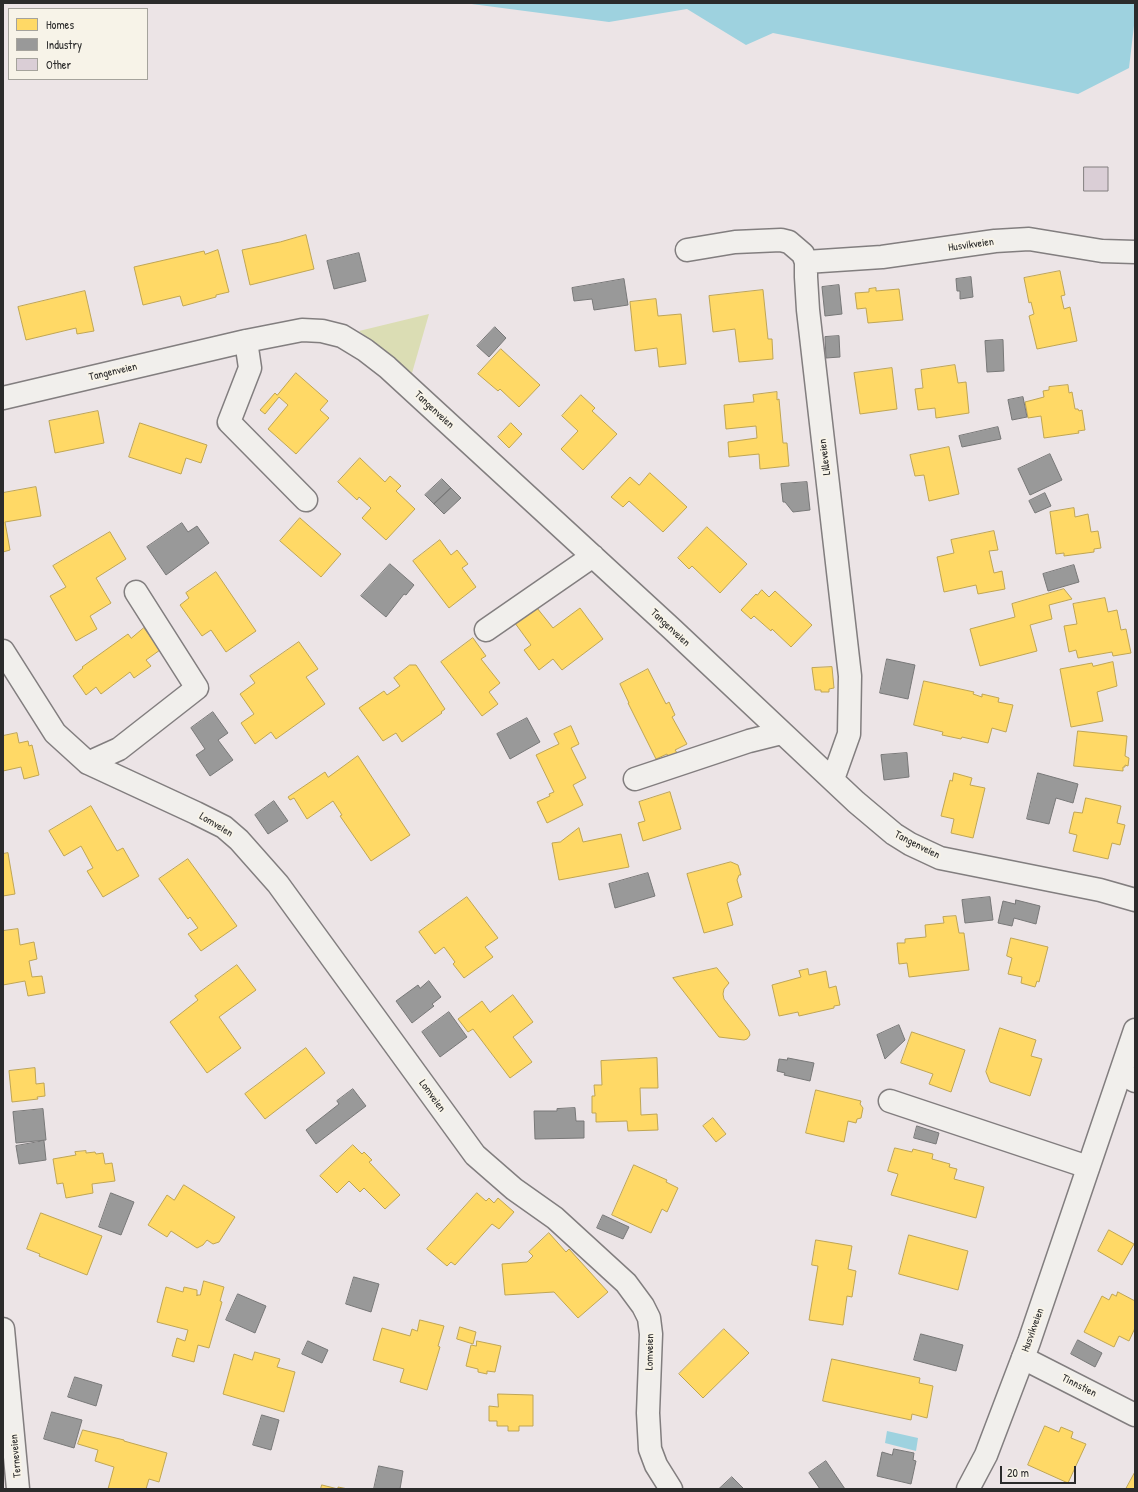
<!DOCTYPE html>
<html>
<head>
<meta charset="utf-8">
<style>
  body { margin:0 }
  #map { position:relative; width:1138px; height:1492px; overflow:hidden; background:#ece4e6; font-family:"Patrick Hand",sans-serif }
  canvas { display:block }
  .frame { position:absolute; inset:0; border:4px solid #2b2b2b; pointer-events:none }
  .legend { position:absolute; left:8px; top:8px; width:140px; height:72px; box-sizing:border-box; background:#f7f3e8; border:1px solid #a5a39c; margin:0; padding:5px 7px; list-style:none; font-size:12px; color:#2b2b2b }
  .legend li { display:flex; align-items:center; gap:8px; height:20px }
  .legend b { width:20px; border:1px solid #a5a39c }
  .scale { position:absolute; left:1000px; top:1466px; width:76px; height:18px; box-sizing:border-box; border:2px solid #2b2b2b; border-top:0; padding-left:5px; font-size:12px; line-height:14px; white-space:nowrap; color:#2b2b2b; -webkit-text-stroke:3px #f7f3e8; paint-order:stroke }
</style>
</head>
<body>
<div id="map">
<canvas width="1138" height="1492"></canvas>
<div class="frame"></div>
<ul class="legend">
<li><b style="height:11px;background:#ffd966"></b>Homes</li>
<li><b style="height:11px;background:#999"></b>Industry</li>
<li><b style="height:11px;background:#daced6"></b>Other</li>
</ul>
<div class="scale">20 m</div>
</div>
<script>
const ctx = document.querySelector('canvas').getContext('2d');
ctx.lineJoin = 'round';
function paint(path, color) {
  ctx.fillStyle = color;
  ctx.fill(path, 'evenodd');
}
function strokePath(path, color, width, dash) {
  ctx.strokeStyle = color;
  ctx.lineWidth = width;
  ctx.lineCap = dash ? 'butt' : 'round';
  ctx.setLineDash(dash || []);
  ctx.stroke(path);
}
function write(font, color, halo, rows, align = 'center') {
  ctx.font = font + ' "Patrick Hand",sans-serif';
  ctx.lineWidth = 4;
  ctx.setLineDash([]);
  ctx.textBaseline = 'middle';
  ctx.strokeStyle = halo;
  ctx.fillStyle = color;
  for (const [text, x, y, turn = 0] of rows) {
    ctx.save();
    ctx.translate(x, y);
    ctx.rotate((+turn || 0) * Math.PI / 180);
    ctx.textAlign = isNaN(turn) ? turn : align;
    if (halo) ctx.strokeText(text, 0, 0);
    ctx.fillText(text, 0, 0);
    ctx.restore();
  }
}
paint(new Path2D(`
  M429 314 412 373 359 331Z`), '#dbddb4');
paint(new Path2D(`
  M464 3H1135V17L1129 68 1078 94 773 33 746 45 687 9 609 22Z
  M887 1431 918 1438 916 1451 885 1443Z`), '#9ed2df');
const homes = new Path2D(`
  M306 235 314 269 250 285 242 250 280 242Z
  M218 250 229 292 216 295V297L183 306 180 296 143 305 134 267 204 251 205 254Z
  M1060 271 1065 295 1061 296 1064 309 1070 307 1077 341 1037 349 1029 316 1034 314 1031 302 1029 303 1024 278Z
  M876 288V291L899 289 903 320 868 323 866 308 857 309 855 293 869 292V289Z
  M763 290 768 339H772L773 359 739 362 735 329 713 332 709 296Z
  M85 291 94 331 77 334 76 328 26 340 18 307Z
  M656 299 658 316 681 314 686 364 659 367 657 348 635 351 630 302Z
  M501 349 540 385 519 407 500 389 498 391 478 374Z
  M955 365 958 383 966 382 969 413 936 418 935 408 918 410 915 389 923 388 921 370Z
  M892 368 897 409 860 414 854 373Z
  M296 373 328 401 320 410 329 418 296 454 268 429 288 405 279 397 265 414 260 410 275 393 277 395Z
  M1068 385 1069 393 1072 392 1075 409H1078L1079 411 1082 410 1085 430 1078 431 1079 433 1044 438 1041 416 1028 418 1025 402 1044 397 1043 391 1049 390V387Z
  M777 392V400L779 399 783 443H787L789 466 760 469 759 454 729 457 728 442 757 438 756 426 726 429 724 405 754 402 753 395Z
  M581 395 595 408 592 411 617 434 583 470 561 449 578 431 562 416Z
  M98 411 104 443 55 453 49 421Z
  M140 423 207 445 201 463 186 458 181 474 129 457Z
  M511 423 522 434 509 448 498 437Z
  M949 447 959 494 929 501 924 475 915 476 910 455Z
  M360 458 385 482 390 476 401 486 396 491 415 509 386 540 362 518 371 508 359 497 357 500 338 482Z
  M650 473 687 507 663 532 629 501 623 507 611 497 630 477 639 485Z
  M36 487 41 516 5 522 10 550 3 552V493Z
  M1074 508 1075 517 1088 514 1091 532 1098 531 1101 548 1094 549V552L1064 556V553L1056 554 1050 512Z
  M300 518 341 554 321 577 280 541Z
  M707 527 747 564 720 593 692 566 689 569 678 558Z
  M994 531 998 550 989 551 994 573 1002 571 1005 589 978 594 976 585 944 592 937 557 954 553 951 540Z
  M110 532 126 559 96 578 111 603 90 616 97 629 76 641 50 596 66 587 53 566Z
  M440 540 451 555 457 550 468 564 462 568 476 587 449 608 413 561Z
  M216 572 256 631 226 652 211 630 202 636 180 605 189 598 186 593Z
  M1064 589 1072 599 1049 605 1052 619 1030 625 1037 651 980 666 970 629 1015 617 1012 604Z
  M762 590 769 597 775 591 812 625 791 647 772 629 771 631 754 616 751 619 741 610 756 594 757 595Z
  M1105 598 1108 612 1117 610 1121 630 1126 629 1131 653 1113 656 1112 652 1078 658 1076 650 1069 652 1064 626 1077 624 1073 604Z
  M533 603 553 628 580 608 603 639 562 670 553 659 539 670 524 650 531 645 512 619Z
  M144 628 160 650 146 660 151 666 134 678 130 672 101 694 96 687 86 695 73 676 83 668 82 667 128 634 131 638Z
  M473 638 486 656 481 659 500 683 489 692 498 704 482 716 441 662Z
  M299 642 318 669 306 677 325 704 276 739 271 732 255 744 241 723 254 714 240 694 255 683 250 676Z
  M1113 662 1117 686 1097 692 1103 721 1071 727 1060 669 1092 663 1093 666Z
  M410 665H416L445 709 441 712 442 713 402 742 396 733 383 741 359 708 384 691 387 695 400 686 394 678Z
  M832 667 834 688 829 689V692H821V690H815L812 668Z
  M648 669 666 704 669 702 675 715 672 717 687 744 675 750 678 754 669 758 667 754 656 759 628 703H629L620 684Z
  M924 681 974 692 973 694 982 697V694L999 698 998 702 1013 705 1006 732 992 728 988 743 962 737 961 739 942 735 943 732 914 725Z
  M571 726 579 744 571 748 586 778 573 785 583 805 547 823 537 802 550 796 549 794 554 792 536 755 559 744 554 734Z
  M1078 731 1127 736 1125 756 1129 758 1128 766 1125 765V767H1123V771L1074 766Z
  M17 733 19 743 28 741 29 746 32 745 39 775 24 779 21 767 3 771V736Z
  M358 756 410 835 371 861 340 816 342 815 333 801 307 819 294 798 290 800 288 797 325 772 328 777Z
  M954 773 972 778 970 785 985 788 973 838 951 833 954 819 941 816 950 780 952 781Z
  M670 792 681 829 643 841 638 823 645 821 639 802Z
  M1086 798 1121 806 1117 823 1125 825 1120 845 1112 843 1108 859 1073 851 1077 835 1069 833 1074 812 1082 813Z
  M91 806 117 851 123 848 139 876 103 897 87 871 93 868 81 846 64 856 49 831Z
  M579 828 583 842 621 834 629 867 559 880 552 843 560 842Z
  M8 853 15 894 3 896V854Z
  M188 859 237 926 201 951 188 934 198 928 190 917 188 919 159 879Z
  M731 862 738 865 741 875H739L737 880 742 897 727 903 733 925 704 933 687 874Z
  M467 897 498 938 485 947 493 957 464 978 453 964 455 962 444 947 435 954 419 932Z
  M956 916 959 933H964L969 970 909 977 907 963 899 964 897 943H905V939L926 937 925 925 944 923 943 917Z
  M18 929 20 945 34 942 37 959 29 961 32 977 42 976 45 993 28 996 25 981 3 985V931Z
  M1011 938 1048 947 1039 982 1037 981 1035 987 1021 983 1022 977 1008 974 1012 958 1007 956Z
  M237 965 256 990 219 1017 241 1048 207 1073 170 1022 198 1000 195 996Z
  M717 968 729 983 724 989 723 994 724 999 749 1031 750 1035 747 1039 744 1040 719 1037 673 978Z
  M808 969 809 975 826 971 829 988 836 986 840 1005 834 1006V1008L799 1016 798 1012 779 1016 772 985 801 977 799 971Z
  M513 995 533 1022 513 1037 532 1062 510 1078 473 1029 468 1032 458 1019 482 1001 490 1012Z
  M1000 1028 1036 1040 1031 1056 1042 1059 1030 1096 990 1082 986 1072Z
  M912 1032 965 1050 951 1092 929 1084 933 1074 901 1063Z
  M306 1048 325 1073 265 1119 245 1094Z
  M657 1058 658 1088H640L641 1115 657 1114 658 1130 628 1131 627 1121 596 1122V1113H592V1096H595L594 1085H602L601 1061Z
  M35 1068 36 1084 44 1083 45 1096 37 1097 38 1099 12 1102 9 1071Z
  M816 1090 861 1101 860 1104 863 1108 861 1118 857 1119 856 1123 848 1121 844 1142 806 1133Z
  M713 1118 726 1134 716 1142 703 1126Z
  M353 1145 362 1154 364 1152 372 1160 369 1162 400 1195 385 1209 364 1188 360 1192 349 1181 337 1193 320 1176Z
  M895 1148 912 1152 913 1149 933 1154 932 1159 950 1164 949 1167 957 1169 954 1179 984 1187 976 1218 891 1195 898 1174 888 1171Z
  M86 1151V1153L95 1152 96 1154 103 1153 105 1164 112 1163 115 1181 92 1184 93 1193 66 1198 63 1183 57 1184 53 1159 76 1155 75 1152Z
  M634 1165 667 1180 666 1182 678 1188 667 1212 662 1209 651 1233 612 1215Z
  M184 1185 235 1217 219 1242 213 1244 207 1240 203 1245 197 1248 171 1231 167 1237 148 1225 167 1195 174 1200Z
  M477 1193 486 1201 489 1198 494 1203 498 1198 514 1212 499 1229 492 1224 455 1265 451 1262 447 1266 427 1249Z
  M41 1213 102 1236 87 1275 39 1256 40 1254 27 1249Z
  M1109 1230 1134 1244 1122 1265 1098 1251Z
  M549 1233 566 1252 569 1249 608 1292 578 1318 554 1292 505 1295 502 1264 527 1262 533 1256 529 1252Z
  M909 1235 968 1251 958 1290 899 1274Z
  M816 1240 852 1246 848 1269 856 1271 852 1297 847 1296 843 1325 809 1320 818 1266 812 1265Z
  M204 1281 224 1287 220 1301 222 1302 209 1348 198 1345 194 1362 172 1356 177 1338 185 1341 188 1330 157 1322 166 1287 183 1292 184 1287 197 1290V1296V1295H200Z
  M1118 1292 1135 1301V1328L1129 1341 1119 1336 1114 1347 1084 1332 1102 1296 1109 1300 1112 1294 1116 1296Z
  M420 1320 444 1326 438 1346 440 1347 427 1390 400 1382 404 1369 373 1360 382 1328 410 1336 412 1329 417 1331Z
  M460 1327 476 1332 473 1344 457 1339Z
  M724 1329 749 1353 703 1398 679 1374Z
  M477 1341 501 1346 495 1372 487 1371V1374L478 1372V1369L466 1366 471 1345 476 1346Z
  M255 1352 280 1359 277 1367 295 1372 284 1412 223 1394 234 1354 252 1360Z
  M832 1359 920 1378 919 1383 933 1386 927 1418 912 1414 911 1420 823 1401Z
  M498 1394 533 1395V1426H519V1431H508V1426H497V1421H489V1406L498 1407Z
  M1045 1426 1059 1432 1061 1427 1073 1432 1071 1438 1086 1444 1068 1483 1028 1465Z
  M83 1430 124 1440V1441L167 1453 159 1482 149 1479 146 1489H108L114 1467 95 1461 98 1450 78 1444Z
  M1135 1472V1489H1126Z
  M322 1485 338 1489V1487L348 1489H321Z`);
paint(homes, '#ffd966');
strokePath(homes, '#bfa554', 1);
const industry = new Path2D(`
  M359 253 366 281 334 289 327 261Z
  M971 277 973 297 960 299V291H957L956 279Z
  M624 279 628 305 594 310 592 299 574 301 572 288Z
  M839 285 842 314 825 316 822 287Z
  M495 327 506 338 489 357 477 346Z
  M839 336 840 357 826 358 825 337Z
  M1003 340 1004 371 987 372 985 341Z
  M1023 397 1027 417 1012 420 1008 400Z
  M998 427 1001 439 962 447 959 436Z
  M1050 454 1062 480 1030 495 1018 469Z
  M442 479 451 488 434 504 425 495Z
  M807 482 810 510 793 512 785 502H783L781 484Z
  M451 488 461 498 444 514 434 504Z
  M1045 493 1051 506 1035 513 1029 501Z
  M182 523 188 532 197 526 209 543 166 575 147 547Z
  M390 564 414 585 406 595 404 594 386 617 361 596Z
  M1074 565 1079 582 1048 591 1043 574Z
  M887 659 915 665 908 699 880 693Z
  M213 712 228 733 218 740 233 760 210 776 196 755 205 749 191 728Z
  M527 718 540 742 510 759 497 734Z
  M907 753 909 777 884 780 881 755Z
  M1038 773 1078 784 1073 803 1056 798 1049 824 1027 819Z
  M274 801 288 821 268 834 255 815Z
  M648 873 655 896 615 908 609 884Z
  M990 897 993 920 965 923 962 900Z
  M1016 900 1040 906 1036 924 1014 918 1012 926 998 923 1003 901 1015 904Z
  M429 981 441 997 432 1004 434 1006 412 1023 396 1001 418 985 420 988Z
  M449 1012 467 1037 440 1057 422 1032Z
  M899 1025 905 1040 885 1059 877 1035Z
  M788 1058 814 1063 810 1081 784 1075 785 1073 777 1071 779 1059 787 1060Z
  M353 1089 366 1106 316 1144 306 1130 339 1104 337 1101Z
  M575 1108 576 1121H584V1138L535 1139 534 1111H557V1109Z
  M43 1109 46 1140 16 1143 13 1112Z
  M917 1126 939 1133 936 1144 914 1138Z
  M44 1141 46 1160 19 1164 16 1146Z
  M111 1193 134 1202 121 1235 99 1227Z
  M603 1215 629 1227 623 1239 597 1228Z
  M354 1277 379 1284 371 1312 346 1304Z
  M238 1294 266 1306 255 1333 226 1320Z
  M921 1334 963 1345 956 1371 914 1360Z
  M1078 1340 1102 1353 1095 1367 1071 1354Z
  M308 1341 328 1350 322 1363 302 1354Z
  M75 1377 102 1385 96 1406 68 1397Z
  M52 1412 82 1420 74 1448 44 1439Z
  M262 1415 279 1420 271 1450 253 1445Z
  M894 1449 914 1453 913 1460 916 1461 911 1484 877 1476 882 1452 892 1455Z
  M826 1461 845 1489H820L809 1473Z
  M379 1466 403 1471 400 1489H374Z
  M732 1477 744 1489H719Z`);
paint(industry, '#999');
strokePath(industry, '#787878', 1);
const building = new Path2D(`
  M1084 167H1108V191H1084Z`);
paint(building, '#daced6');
strokePath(building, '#827e7f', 1);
const minor = new Path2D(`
  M687 250 735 242 781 240 789 242 803 254 806 262V277L808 310 850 676 849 734 833 779
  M806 262 882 257 995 241 1029 239 1102 251 1135 252
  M246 341 250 368 229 422 306 500
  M3 398 246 341 302 330 322 331 342 336 365 350 387 367 672 629 856 802 894 834 910 844 940 858 1100 890 1135 900
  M486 630 593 556
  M3 651 55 733 88 763 196 813 224 827 239 840 278 884 475 1155 514 1189 555 1218 626 1283 643 1306 649 1318 651 1334 648 1413 650 1449 656 1465 671 1489
  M88 763 119 749 197 688 136 592
  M635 779 749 741 781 733
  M1121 1073 1135 1081
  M890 1101 1088 1167
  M3 1329 18 1489
  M1023 1358 1135 1415`);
const secondary = new Path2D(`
  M968 1489 986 1455 1029 1342 1135 1030`);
strokePath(minor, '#827e7f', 25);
strokePath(secondary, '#827e7f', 25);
strokePath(minor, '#f1efec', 22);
strokePath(secondary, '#f1efec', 22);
write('11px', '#2b2b2b', '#f7f3e8', [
  ["Husvikveien",971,245,-8],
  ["Tangenveien",113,372,-13],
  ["Tangenveien",434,410,43],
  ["Lilleveien",825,457,-97],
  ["Tangenveien",670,628,43],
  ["Lomveien",216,825,31],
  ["Tangenveien",917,845,27],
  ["Lomveien",432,1096,54],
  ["Husvikveien",1033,1330,-70],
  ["Lomveien",650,1352,-89],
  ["Tinnstien",1079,1386,27],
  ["Terneveien",16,1456,-95]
]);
</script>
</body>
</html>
